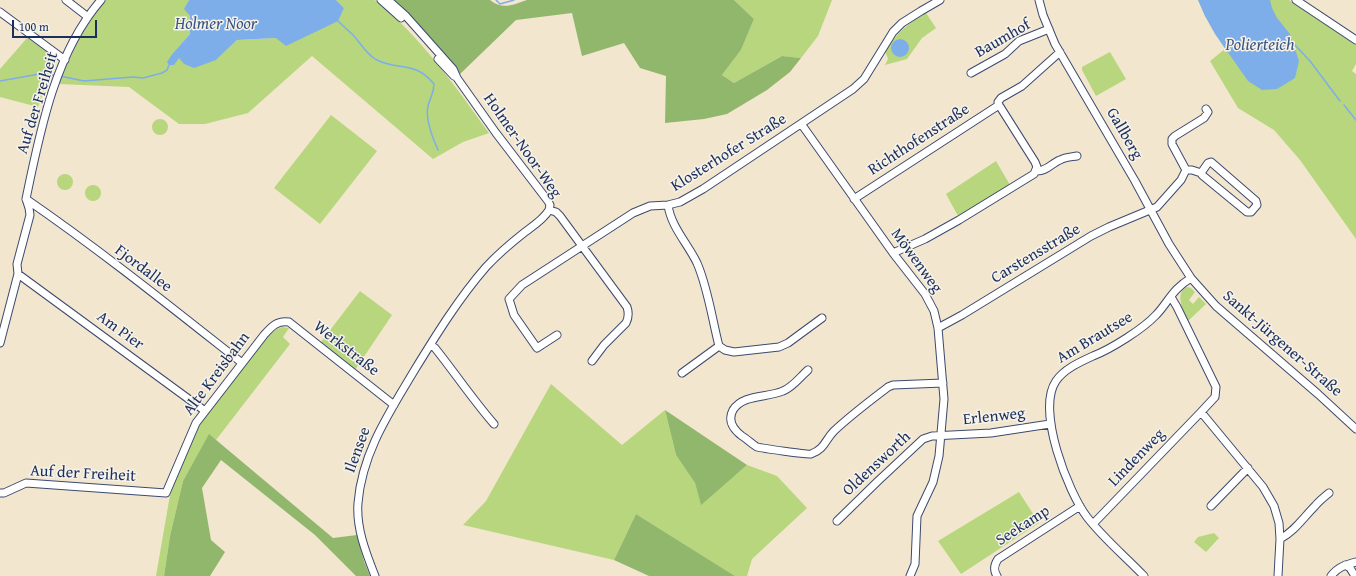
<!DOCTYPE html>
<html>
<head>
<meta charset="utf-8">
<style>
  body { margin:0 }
  #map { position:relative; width:1356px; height:576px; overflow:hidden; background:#f3e6ce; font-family:"Gentium Book Plus",serif }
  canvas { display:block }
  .scale { position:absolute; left:12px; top:20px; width:85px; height:18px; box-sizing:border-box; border:2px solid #1b2f5e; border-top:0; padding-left:5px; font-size:12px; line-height:14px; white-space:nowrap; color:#1b2f5e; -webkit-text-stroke:3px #f7f3e8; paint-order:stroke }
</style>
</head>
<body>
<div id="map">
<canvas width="1356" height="576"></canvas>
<div class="scale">100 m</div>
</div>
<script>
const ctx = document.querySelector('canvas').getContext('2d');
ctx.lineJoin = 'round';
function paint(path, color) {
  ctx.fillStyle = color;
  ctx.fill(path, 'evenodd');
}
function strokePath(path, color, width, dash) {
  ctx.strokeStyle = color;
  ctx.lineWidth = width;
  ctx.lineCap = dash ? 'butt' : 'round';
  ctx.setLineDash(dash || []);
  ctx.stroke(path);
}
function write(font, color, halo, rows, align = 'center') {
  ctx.font = font + ' "Gentium Book Plus",serif';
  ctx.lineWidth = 3;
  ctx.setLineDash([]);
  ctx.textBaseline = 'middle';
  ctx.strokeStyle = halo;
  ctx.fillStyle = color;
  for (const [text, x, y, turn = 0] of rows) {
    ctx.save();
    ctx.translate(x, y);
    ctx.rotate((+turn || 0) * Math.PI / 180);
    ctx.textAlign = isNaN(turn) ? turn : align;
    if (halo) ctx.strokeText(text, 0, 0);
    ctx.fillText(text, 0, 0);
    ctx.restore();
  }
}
paint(new Path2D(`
  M105 0H189L185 9 190 16V34L173 53 179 58 216 60 237 40 276 38 344 8 336 0H375C421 37 455 86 489 133L463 142 433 159 312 56 248 113 205 124H179L129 87 59 84C71 54 85 26 105 0Z
  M734 0H832L818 36 801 58 782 56 734 83 722 75 741 50 754 19Z
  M1198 0H1289L1356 44V64L1352 71 1356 74V239L1300 160 1274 130 1238 108 1210 61 1225 49 1205 16Z
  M926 13 936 28 922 38 907 59 885 65 888 59 885 51C898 32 906 25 926 13Z
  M27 38 57 58 38 107 0 97V69Z
  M1110 52 1126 79 1096 96 1082 70V67Z
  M331 115 377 151 320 224 274 188Z
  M152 127a8 8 0 1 1 16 0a8 8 0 1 1-16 0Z
  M996 161 1010 185 958 216 946 194Z
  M57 182a8 8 0 1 1 16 0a8 8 0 1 1-16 0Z
  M85 193a8 8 0 1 1 16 0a8 8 0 1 1-16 0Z
  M1188 287 1191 288 1195 292 1189 300 1193 304 1199 297 1206 304 1188 321C1184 312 1173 292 1188 287Z
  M360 291 392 315 355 370 321 342Z
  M282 327 289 328 283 337 290 344 216 440 209 435 183 481 170 536 164 576H156L170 495 198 424 271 333 277 329Z
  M551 384 622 445 665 410 676 455 695 483 701 504 747 465 777 476 807 508 752 559 747 576H735L636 514 614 560 463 525 486 501Z
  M1019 492 1039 523 961 574 938 541Z
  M1214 533 1219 538 1206 552 1194 542 1198 537Z`), '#b7d67d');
paint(new Path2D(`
  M394 0H490C502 10 513 5 527 0H734L754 19 741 50 722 75 734 83 782 56 801 58 790 72 767 90 727 114 704 119 665 123 666 76 640 68 624 43 582 56 572 13 516 20 460 74 409 14Z
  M665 410 747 465 701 505 695 483 676 455Z
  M209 434 333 538 357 535 364 561 370 576H356L315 535 221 460 202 488 211 540 225 552 210 576H164L170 536 183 481Z
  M636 514 735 576H649L614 560Z`), '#91b76c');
paint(new Path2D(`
  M189 0H336L344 8 338 21 286 46 276 38 237 40 216 60 194 68 184 64 179 58 174 65H169L167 62 173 53 190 34V16L184 9Z
  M1198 0H1270L1272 8 1277 18 1290 34 1299 61 1295 78 1277 89 1262 90 1248 81 1215 34 1205 16Z
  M891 48a9 9 0 1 1 18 0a9 9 0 1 1-18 0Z`), '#7eaee9');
strokePath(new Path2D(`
  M496 0 500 4 514 0
  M338 21C343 26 349 31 354 36 361 44 366 53 375 59 398 72 413 59 434 84 434 94 430 97 428 106 425 118 433 139 438 150
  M1294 44 1310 61 1340 101
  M60 76 84 81 133 77 143 78 162 73 167 70 169 65
  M0 81 45 73 56 76
  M1344 105 1356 120`), '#7eaee9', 1.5);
const minor = new Path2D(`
  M66 0 88 17
  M381 0 401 18
  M388 0 405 15 453 69 457 78 496 133 548 201 550 205 549 210
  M1039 0 1043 15 1055 44 1135 181 1169 244 1191 278 1216 306 1318 394 1356 429
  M1296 0 1356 40
  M0 12 65 60
  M438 59 454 76
  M971 73 1005 54 1019 41 1049 29
  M802 125 893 253 925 294 934 311 938 328 944 399 939 456 933 482 917 516 915 564 910 576
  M1186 170H1192L1201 173 1202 175 1247 212H1251L1257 205 1256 201 1211 162 1208 163 1201 173
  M1036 171C1046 172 1052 163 1060 160 1065 157 1071 157 1077 156
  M26 199C100 250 171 307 242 363
  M854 199 999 105
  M668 205C671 227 688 244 697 263 708 288 712 319 719 346L682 373
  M549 210 556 212 560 216 627 307C629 313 629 317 626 323L604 345 592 361
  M893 253 925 239 959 220 1034 174 1037 167 1035 162 999 105 998 102 1001 98 1022 86 1060 52
  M18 274 205 411
  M1171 297 1177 307 1216 387 1215 397 1201 412 1263 487 1274 506 1279 523 1280 539 1278 576
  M938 328 962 315 1091 236 1109 227 1157 207 1181 180 1186 170 1172 144V139L1175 136 1204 118 1208 112 1206 109
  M557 335 537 348 514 315 509 299 522 285 633 213 650 206 668 205 680 202 703 189 853 89 864 79 893 32 902 23 921 11 940 0
  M0 343 18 274 17 264 30 215 29 208 26 199C40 131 55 53 101 0
  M431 345 435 348C455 373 473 400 494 424
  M719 346 725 350 734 352 779 347 788 343 822 318
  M808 370C800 377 793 387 783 391 767 398 743 394 733 410 727 421 734 430 742 436 747 439 752 444 757 447 761 448 808 455 811 454 825 449 825 440 834 431 851 415 870 401 888 387L893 385 943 383
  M0 493H4L26 483 166 493 196 423 264 335C271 327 277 320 289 322L394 405
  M1211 506 1248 468
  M837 521 878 481 923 439 932 436 991 433 1050 424
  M1093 524 1201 412
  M1280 539C1295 531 1303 518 1315 506 1319 501 1324 497 1329 493
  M1345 565 1350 568 1355 576
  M375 576C366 553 356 528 358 503 362 453 389 413 414 371 436 335 459 298 486 267 498 254 511 243 525 232 533 226 544 219 549 210
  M997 576C993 570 994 565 998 559L1080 506
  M1144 576C1126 557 1104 539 1087 517 1068 492 1036 410 1056 381 1064 369 1080 362 1093 356 1111 349 1143 329 1156 315 1164 307 1169 297 1177 289 1181 285 1186 281 1191 278
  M1331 576C1338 567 1345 565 1356 562`);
strokePath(minor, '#3b4a6f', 9);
strokePath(minor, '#fff', 7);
write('16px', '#1b2f5e', '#f7f3e8', [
  ["Baumhof",1003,39,-30],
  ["Auf der Freiheit",38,103,-73],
  ["Gallberg",1124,134,60],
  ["Richthofenstraße",919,140,-33],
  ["Holmer-Noor-Weg",522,146,55],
  ["Klosterhofer Straße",729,153,-32],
  ["Carstensstraße",1036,254,-31],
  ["Möwenweg",916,261,54],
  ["Fjordallee",143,269,37],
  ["Am Pier",120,331,36],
  ["Am Brautsee",1095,338,-31],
  ["Sankt-Jürgener-Straße",1282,344,41],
  ["Werkstraße",346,349,38],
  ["Alte Kreisbahn",217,374,-53],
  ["Erlenweg",994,417,-6],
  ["Ilensee",358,450,-70],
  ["Lindenweg",1137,458,-46],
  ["Oldensworth",877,464,-43],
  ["Auf der Freiheit",83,474,3],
  ["Seekamp",1023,526,-33]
]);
write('italic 17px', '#395588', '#f7f3e8', [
  ["Holmer Noor",216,25],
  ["Polierteich",1260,46]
]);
</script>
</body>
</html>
